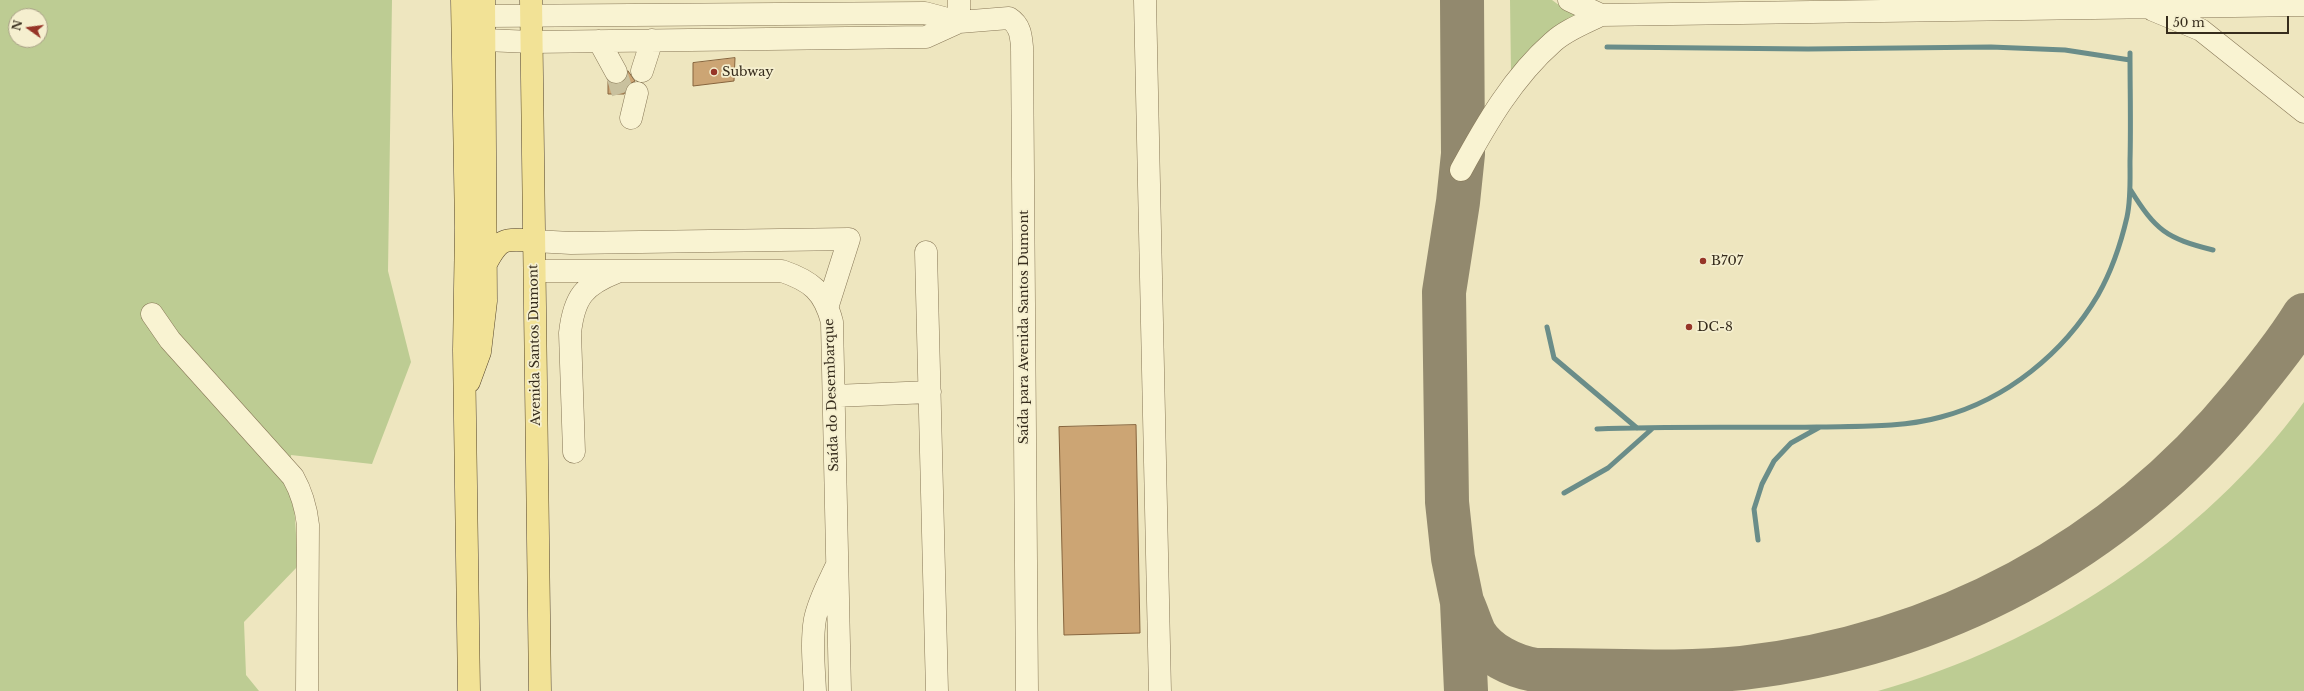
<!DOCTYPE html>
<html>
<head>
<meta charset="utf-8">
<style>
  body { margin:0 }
  #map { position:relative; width:2304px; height:691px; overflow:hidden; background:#eee6bf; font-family:"Libre Baskerville",serif }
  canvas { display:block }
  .north { position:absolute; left:8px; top:8px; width:40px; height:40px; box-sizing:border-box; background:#f5efcf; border:1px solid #a9a187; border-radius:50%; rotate:284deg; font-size:11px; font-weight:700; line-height:16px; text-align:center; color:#362c1c }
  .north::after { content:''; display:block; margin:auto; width:14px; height:18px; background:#963527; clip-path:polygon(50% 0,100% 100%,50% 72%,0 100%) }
  .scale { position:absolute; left:2166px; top:16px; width:123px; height:18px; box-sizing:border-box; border:2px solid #362c1c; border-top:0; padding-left:5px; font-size:12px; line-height:14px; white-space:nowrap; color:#362c1c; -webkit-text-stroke:3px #f5efcf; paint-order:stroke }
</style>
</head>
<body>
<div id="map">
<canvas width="2304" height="691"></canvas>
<div class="north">N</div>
<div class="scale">50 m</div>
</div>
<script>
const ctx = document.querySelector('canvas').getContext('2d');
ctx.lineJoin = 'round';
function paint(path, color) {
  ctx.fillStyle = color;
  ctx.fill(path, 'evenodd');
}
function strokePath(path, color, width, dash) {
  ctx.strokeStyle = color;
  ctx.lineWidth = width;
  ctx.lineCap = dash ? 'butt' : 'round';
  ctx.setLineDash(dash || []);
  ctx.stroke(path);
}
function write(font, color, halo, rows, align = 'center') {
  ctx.font = font + ' "Libre Baskerville",serif';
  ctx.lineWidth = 3.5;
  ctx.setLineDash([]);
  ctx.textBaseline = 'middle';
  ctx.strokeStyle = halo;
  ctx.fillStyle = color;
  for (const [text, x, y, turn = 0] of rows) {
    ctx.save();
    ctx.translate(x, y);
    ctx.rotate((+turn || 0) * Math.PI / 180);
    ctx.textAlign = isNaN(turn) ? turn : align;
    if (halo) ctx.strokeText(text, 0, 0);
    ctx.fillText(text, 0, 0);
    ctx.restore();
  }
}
paint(new Path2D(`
  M0 0H392L388 271 411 362 372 464 291 455 298 566 244 622 246 675 259 691H0ZM16 16H40V40H16Z
  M1510 0H1552L1563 8 1579 16 1511 73Z
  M2304 402V691H1878C2042 645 2203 541 2304 402Z`), '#bdcc93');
strokePath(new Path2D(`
  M1607 47 1808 49 1991 47 2065 50 2130 60
  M2130 189C2156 231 2166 238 2213 250
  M1547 327 1554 358 1637 428
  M1597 429C1671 426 1744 428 1817 427 1857 426 1902 428 1941 417 2006 400 2064 353 2098 295 2111 272 2121 243 2127 217 2131 199 2130 179 2130 161 2131 125 2130 89 2130 53
  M1564 493 1608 468 1653 428
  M1758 540 1754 509 1762 484 1774 461 1791 443 1820 427`), '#6a8d89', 5);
strokePath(new Path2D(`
  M1462 0 1463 154 1458 202 1444 292 1447 502 1453 558 1462 602 1466 691
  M1462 602C1467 612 1470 624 1475 634 1487 654 1513 666 1535 670 1603 669 1674 675 1742 668 1941 645 2115 552 2242 398 2264 371 2286 344 2304 315`), '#92896e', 44);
const building = new Path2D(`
  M735 58 734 81 693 86V63Z
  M628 71 635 81 628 85 624 94H608V81L615 84 622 83 627 78Z
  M1136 425 1140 633 1064 635 1059 427Z`);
paint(building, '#cca574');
strokePath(building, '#86643d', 1);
strokePath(new Path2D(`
  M616 72 623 94`), '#c9c19e', 22, [22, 11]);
const minor = new Path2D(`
  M1145 0 1160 691
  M1569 0 1601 15 2304 5
  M2153 10 2201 30 2304 112
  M485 16 925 13 959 22
  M959 22V0
  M485 40 532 42 926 37 959 22 1009 18C1020 25 1021 35 1022 47L1027 691
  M599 41 616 72
  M642 71 652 40
  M631 118 637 93
  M1461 170C1486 124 1513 77 1553 42 1566 30 1585 23 1601 15
  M534 241 571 243 849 239 828 305
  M926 252 937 691
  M535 271H782C811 281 824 291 832 322L840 691
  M152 314 170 340 293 477C302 493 306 507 308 525L307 691
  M834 396 930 392
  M574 452 570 333C574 297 584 285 617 272
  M815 691C814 667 811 642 815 619 819 600 828 584 836 567`);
const major = new Path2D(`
  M462 0 466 228 464 350 469 691
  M531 0 540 691
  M485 266C499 238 504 238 534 241
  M469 382 480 352 486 301 484 0`);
strokePath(minor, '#877757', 23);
strokePath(major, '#54442c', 23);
strokePath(minor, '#f9f3d2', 22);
strokePath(major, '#f2e296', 22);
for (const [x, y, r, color] of [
  [714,72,4,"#963527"],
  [1703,261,4,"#963527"],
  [1689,327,4,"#963527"]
]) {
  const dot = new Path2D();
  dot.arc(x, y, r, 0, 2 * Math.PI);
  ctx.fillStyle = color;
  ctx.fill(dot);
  strokePath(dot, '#f5efcf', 1.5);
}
write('13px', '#362c1c', '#f5efcf', [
  ["Subway",722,72],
  ["B707",1711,261],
  ["DC-8",1697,327]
], 'left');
write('13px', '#362c1c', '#f5efcf', [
  ["Saída para Avenida Santos Dumont",1024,327,-90],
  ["Avenida Santos Dumont",535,345,-91],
  ["Saída do Desembarque",832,395,-92]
]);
</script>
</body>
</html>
